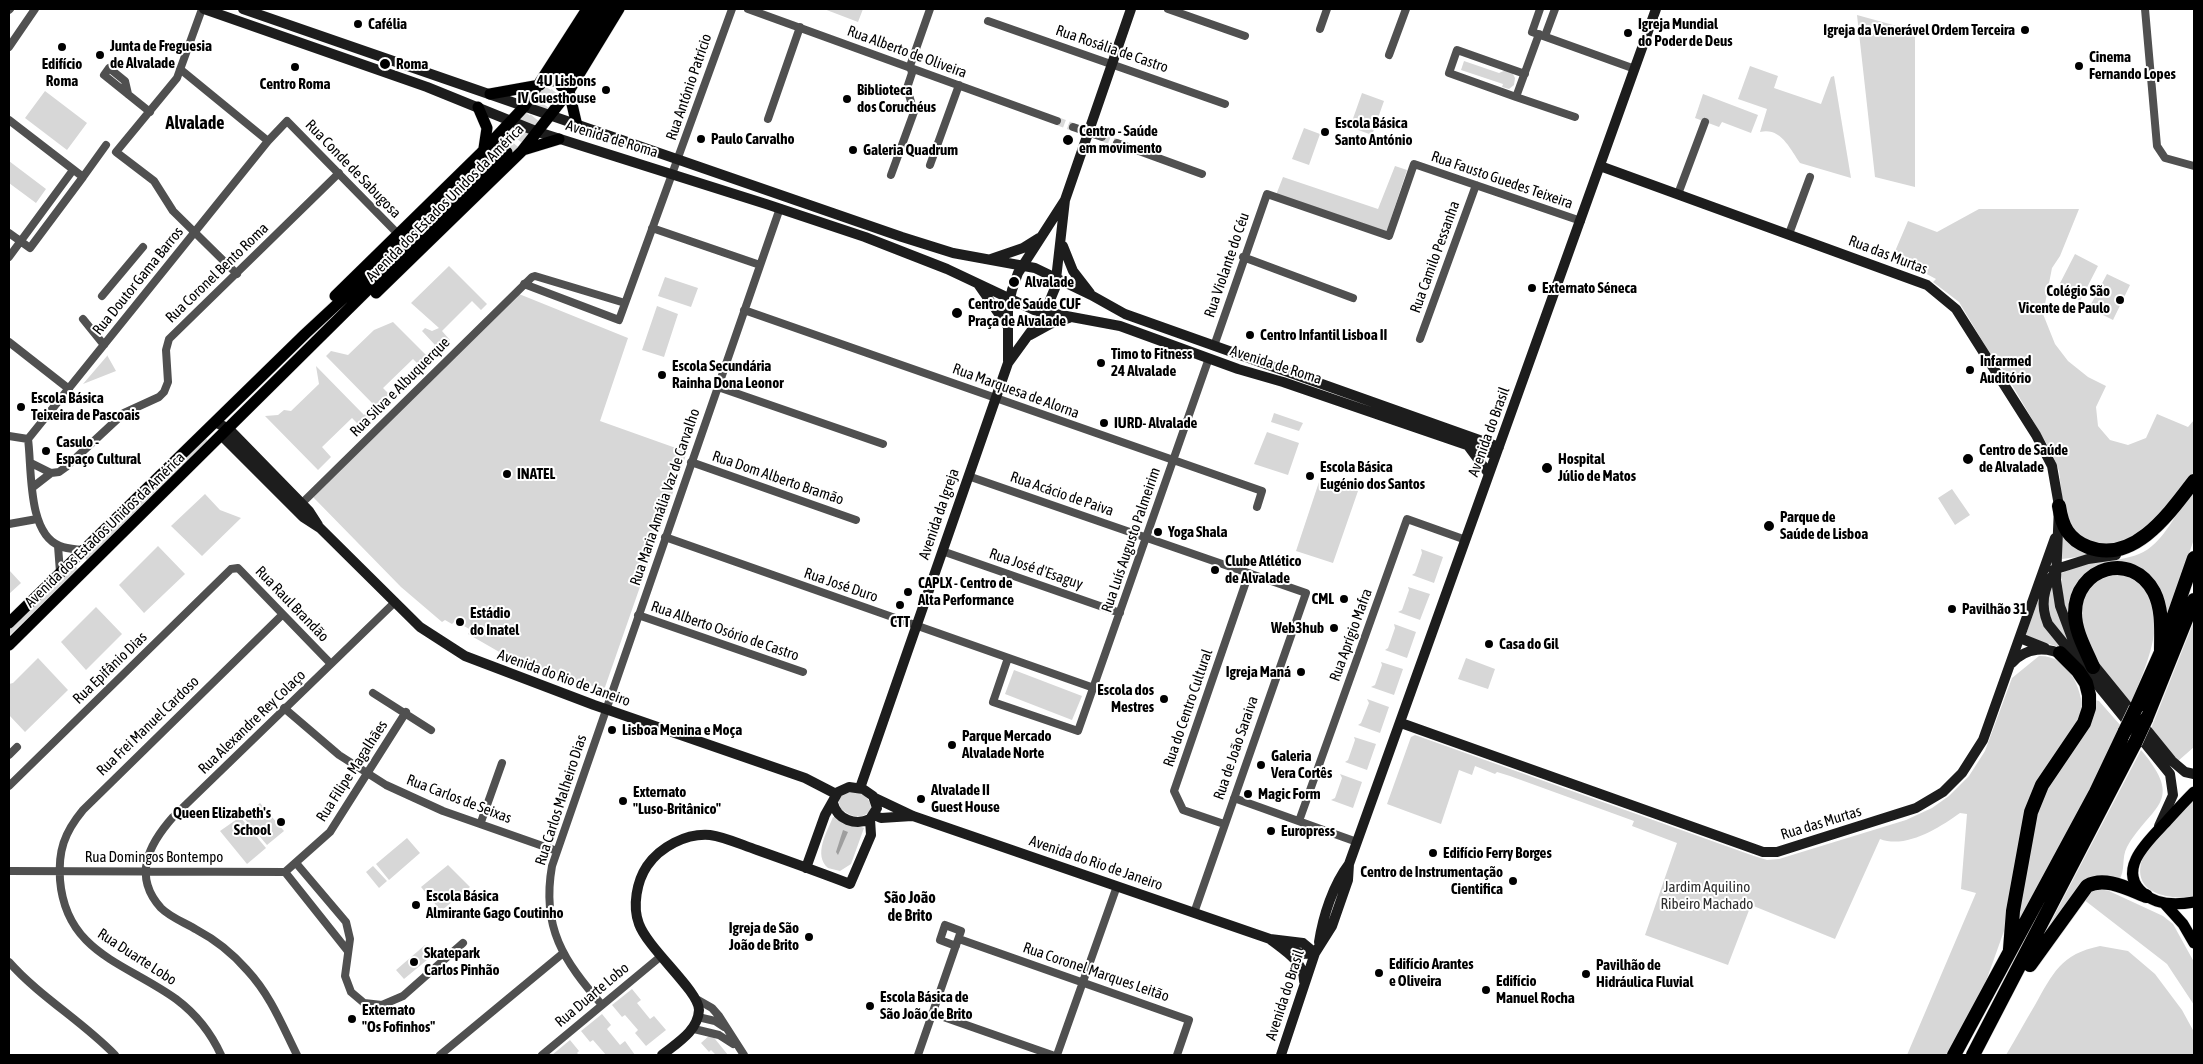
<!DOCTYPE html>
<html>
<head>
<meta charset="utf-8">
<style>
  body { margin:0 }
  #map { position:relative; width:2203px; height:1064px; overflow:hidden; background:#fff; font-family:"Asap Condensed",sans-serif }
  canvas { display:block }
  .frame { position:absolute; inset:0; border:10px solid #000; pointer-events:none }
</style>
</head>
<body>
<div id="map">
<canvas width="2203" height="1064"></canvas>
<div class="frame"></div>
</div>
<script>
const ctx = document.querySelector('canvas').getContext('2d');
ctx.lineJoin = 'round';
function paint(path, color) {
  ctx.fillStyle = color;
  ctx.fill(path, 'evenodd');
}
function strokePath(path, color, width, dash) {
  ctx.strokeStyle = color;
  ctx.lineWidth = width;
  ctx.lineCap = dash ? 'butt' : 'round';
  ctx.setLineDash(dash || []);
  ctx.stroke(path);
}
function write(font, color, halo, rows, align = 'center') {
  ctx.font = font + ' "Asap Condensed",sans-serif';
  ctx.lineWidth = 4;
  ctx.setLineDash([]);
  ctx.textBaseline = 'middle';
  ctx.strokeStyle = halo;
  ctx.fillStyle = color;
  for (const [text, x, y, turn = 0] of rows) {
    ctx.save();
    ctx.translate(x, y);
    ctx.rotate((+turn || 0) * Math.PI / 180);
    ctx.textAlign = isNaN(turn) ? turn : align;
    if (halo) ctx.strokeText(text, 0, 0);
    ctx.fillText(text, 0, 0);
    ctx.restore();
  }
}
paint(new Path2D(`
  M824 9H863L858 22Z
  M1857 15 1915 31V187L1875 177Z
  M1464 61 1499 73 1506 70 1512 72 1515 78 1514 85 1509 89 1502 87 1503 84 1461 70Z
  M1750 66 1778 76 1774 88 1821 104 1831 77 1834 76 1851 178 1800 163C1790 149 1781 127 1760 132L1767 109 1738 99Z
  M45 91 87 123 67 150 25 118Z
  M1362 93 1384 101 1372 135 1350 127Z
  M1703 94 1758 115 1751 133 1722 122 1719 127 1695 118Z
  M1304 128 1320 134 1309 165 1292 159Z
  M9 161 46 189 36 203 9 183Z
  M1395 166 1407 170 1386 233 1276 195 1283 177 1378 209Z
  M1979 209H2079L2060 256 2052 268 2043 314 2055 344 2068 361 2088 377 2106 386 2096 407 2098 426 2110 440 2128 445 2146 438 2157 414 2188 427 2194 420V472L2161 516 2155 523 2119 544H2090L2065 521 2059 471 2052 453 1995 356 1992 357 1959 302 1933 282 1936 279 1893 256 1908 221 1937 232Z
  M2075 254 2098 266 2080 301 2057 289Z
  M449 266 487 304 481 310 472 301 442 331 450 340 422 368 413 359 383 388 392 397 361 427 352 418 322 447 331 457 318 470 265 416 278 415 284 410 291 411 319 384 316 366 364 415 374 405 326 356 331 351 348 355 374 330 393 322 426 355 435 345 422 331 425 328 432 331 439 328 411 303Z
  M2107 274 2130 285 2113 320 2089 308Z
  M665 277 698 288 691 307 658 296Z
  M519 294 628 338 600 421 687 452 604 690 508 657 468 634 471 630 455 621 452 624 445 620 442 622 401 587 313 497 452 357Z
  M657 306 678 314 664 357 642 350Z
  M107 355 116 371 83 384 107 356Z
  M1274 413 1303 423 1299 431 1271 422Z
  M1267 432 1299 443 1288 475 1254 464Z
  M205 438 209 441 87 560 84 557Z
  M1320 479 1358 491 1333 563 1296 551Z
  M2194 487V539L2167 618 2155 582 2099 568 2070 624 2063 597 2061 574C2082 559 2115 564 2139 554 2163 545 2179 508 2194 487Z
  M1952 489 1970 515 1955 525 1938 498Z
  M205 494 220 510 241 518 202 556 171 526Z
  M2062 531 2101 554 2062 559Z
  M158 546 185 574 144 613 119 585Z
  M1421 549 1443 557 1434 583 1412 575 1415 573 1422 553Z
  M75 566 78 569 9 636V630Z
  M9 570 21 583 9 594Z
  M2048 573H2051L2039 602 2066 649 2025 637Z
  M2121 574C2181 596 2147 662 2131 704 2118 688 2100 671 2090 652 2088 647 2087 639 2085 633 2075 599 2083 579 2121 574Z
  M1408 587 1430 594 1420 620 1398 612 1402 610 1409 590Z
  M2053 587 2082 659C2067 642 2032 610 2053 587Z
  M96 607 122 634 86 670 61 642Z
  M2194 621V747L2178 761 2150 731Z
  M1394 624 1416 632 1407 658 1385 650 1388 648 1395 628Z
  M2039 656C2068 655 2081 687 2083 711L2044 775 2004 931 1985 984 1948 1055H1907L1976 893 1961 889 1967 814 1960 813C1939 828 1906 849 1880 839L1835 939 1751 905 1728 965 1645 935 1677 843 1632 826 1634 821 1510 776 1497 772 1495 774 1475 766 1472 775 1459 770 1441 824 1387 804 1411 737 1415 735 1754 856 1767 860 1779 859 1906 820 1932 808 1949 796 1969 776 1985 751 2012 678Z
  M38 658 68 690 25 732 9 715V684L13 683Z
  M1466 658 1495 669 1488 689 1458 679Z
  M1381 662 1403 669 1394 695 1371 687 1375 685 1382 665Z
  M1014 670 1082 696 1072 720 1005 694Z
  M1367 699 1389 707 1380 733 1358 725 1361 723 1369 703Z
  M2095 700 2099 701 2121 726 2107 756 2017 928 2032 831 2041 801Z
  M1354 737 1376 744 1367 770 1345 762 1348 760 1355 740Z
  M2141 750C2186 803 2151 805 2127 847 2121 858 2126 870 2119 880L2105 877 2034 954Z
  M1340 774 1362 782 1353 808 1331 800 1335 798 1342 778Z
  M850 792C861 792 871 797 871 809 863 821 851 817 841 809L838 800 841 795Z
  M2194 796V897C2161 900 2126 890 2146 850Z
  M260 803 284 831 267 845 243 817Z
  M240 817 266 848 247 864 220 831Z
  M833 817 864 828 851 864 840 871 828 868C813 855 827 832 833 817Z
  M407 838 420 853 389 880 376 864Z
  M448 865 470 887 441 911 421 887Z
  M373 866 387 881 379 888 366 872Z
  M2099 889 2109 891 2163 916 2173 924 2194 962V1005L2167 964 2083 899 2090 892Z
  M425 945 433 955 404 979 396 970Z
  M2100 946 2128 951 2155 974 2182 1010 2194 1032V1055H2006C2016 1038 2025 1022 2035 1005 2053 973 2061 954 2100 946Z
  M632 989 641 1000 637 1003 650 1019 654 1016 666 1030 646 1046 635 1033 638 1030 625 1015 622 1017 612 1005Z
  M602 1014 611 1025 607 1029 620 1045 625 1041 635 1055H606L593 1040 590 1042 581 1031Z
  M711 1034 728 1055H716L711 1050 709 1052 701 1043Z
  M570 1040 579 1051 577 1053 579 1055H552Z`), '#d7d7d7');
paint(new Path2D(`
  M843 830 848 832 838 855 836 852Z`), '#9e9e9e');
strokePath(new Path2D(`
  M1057 121 1073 127
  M1102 137 1117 143`), '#d9d9d9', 8, [8, 4]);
strokePath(new Path2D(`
  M500 148 538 104 554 81
  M507 152 561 86`), '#d9d9d9', 11, [11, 5.5]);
const primary = new Path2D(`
  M554 81 597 9
  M561 86 608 9
  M569 91 577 126
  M490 94 540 85
  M478 107 487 128 484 148
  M523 150 559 139
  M376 293 522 151 569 91 619 9
  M335 296 480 154 524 107 587 9
  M9 623 305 334 388 257 500 148
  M9 645 507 152
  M2194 792C2184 802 2175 812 2165 823 2148 841 2116 870 2143 893 2157 906 2177 905 2194 902
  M2164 903 2183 924 2194 943`);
const highway = new Path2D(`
  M2059 506C2062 526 2068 539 2088 547 2134 565 2171 511 2194 481
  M2093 667C2086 650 2075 632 2075 613 2075 567 2132 550 2154 592 2163 610 2161 631 2161 652
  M2136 708 2161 652 2194 558
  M2146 719 2194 600
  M2010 949 2013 911 2031 812 2042 785 2084 723 2089 708V695L2086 683 2078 671 2060 653
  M2030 965 2087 886C2105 876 2128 889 2146 896
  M1954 1055 2096 792 2125 731
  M1973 1055 2135 743`);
strokePath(primary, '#dbdbdb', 12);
strokePath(highway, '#dbdbdb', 15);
strokePath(new Path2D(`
  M202 9 177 78 116 152 154 181 173 211 237 274
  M748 9 1057 121
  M1168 9 1245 36
  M1540 9 1532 32 1635 69
  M2145 9 2157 146 2165 158 2194 166
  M9 10 10 9
  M988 21 1225 104
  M1320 29 1327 9
  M1539 34 1516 97 1575 117
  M1545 36 1555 9
  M9 47 35 9
  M1389 55 1406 9
  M910 66 930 9
  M180 69 268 141 287 121 398 234
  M128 94 125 81 109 68 104 75 150 112
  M1516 97 1449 73 1457 50 1525 74
  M768 119 800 27
  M9 120 83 177 30 248 9 233
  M1073 127 1102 137
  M1117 143 1202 174
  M930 165 959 85
  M891 175 914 112 907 88 912 73 910 66
  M83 177 106 145
  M1678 194 1705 122
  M652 228 760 265
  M1789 234 1810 177
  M9 257 73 170
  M1243 257 1353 298
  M524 284 619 320 732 9
  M102 296 143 247
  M744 310 1262 491 1257 507
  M83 319 104 345
  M1420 339 1476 185
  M9 342 69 389
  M1214 346 1267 194 1389 236 1414 164 1581 221
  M718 387 883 444
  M9 436 28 439
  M28 439 268 141
  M28 439C32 467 27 534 60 546 67 549 75 549 83 550
  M691 462 856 520
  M31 463 51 473
  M968 476 1306 593 1194 913
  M33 487 51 473 59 472 66 467 124 413 159 397 164 392 168 382 166 350 169 339 339 173
  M298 507 532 277 535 276 625 303
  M9 524 37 519
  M665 537 1094 688
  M58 546 60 572
  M942 551 1120 613
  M638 615 803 672
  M1008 658 993 702 1078 731 1209 358
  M373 693 431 730
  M284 708 339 755 386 785 443 811 557 851
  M9 755 17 747
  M9 786 231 569 238 568 241 571 331 664
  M1234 798 1357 842
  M1299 821 1407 519 1466 540
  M481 822 502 763
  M1224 824 1183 810 1174 791 1249 573
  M296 863 346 922 350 939 345 976 351 992 364 1003 382 1005 403 996 463 943
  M9 871 285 872 330 832 406 712
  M285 872 347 950
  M959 939 1189 1020 1177 1055
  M9 962C40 997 82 1021 115 1055
  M698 1000 712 1008 719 1016 744 1055
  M602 1005C564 961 541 928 552 866L780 208
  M932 1013 1052 1055
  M698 1017 715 1021 724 1027
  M694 1029 719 1035 733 1044
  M221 1055C211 1033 196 1014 176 999 126 963 66 953 60 880 58 851 64 833 83 810L282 615
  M297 1055C282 1025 271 996 247 970 233 954 216 940 197 930 186 923 171 918 161 908 132 876 149 844 173 817L394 603
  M440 1055 562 954
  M542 1055 660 957
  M918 1055 961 931 945 925 940 940 956 946
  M1057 1055 1117 886`), '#505050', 8);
strokePath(new Path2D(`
  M204 9 427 87 538 132 766 204 865 237 947 269 1034 310 1120 326 1238 369 1283 382 1496 455
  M243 9 902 237 953 253 1035 268 1091 295 1125 314 1499 447
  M1600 166 1927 285 1956 309 2036 435 2052 466 2059 506 2056 580 2060 606 2072 638 2172 761 2185 772 2194 774
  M1063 246 1073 271 1090 293
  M991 259 1023 248 1039 238
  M978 284 1008 327
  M1030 335 1050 324 1069 318
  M1008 361V308L1012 290 1018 273 1065 200 1131 9
  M215 422 229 429 309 511 318 525
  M222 436 303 517 320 528 420 627 465 656 594 705 805 778 836 794
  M1469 447 1489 474
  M2053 570 2088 559 2116 555
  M2055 572C2043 588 2040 605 2048 624L2170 774 2173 795 2159 826
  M2020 638 2045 648
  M2012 663C2026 647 2047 646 2065 656
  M1401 723 1763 852H1777L1916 808 1943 792 1962 773 1983 740 2055 538
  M860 788 1008 363 1045 312 1055 288 1065 200
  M875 798 913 816 1270 939 1303 943 1315 953
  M874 815 881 818 912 816
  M806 868 825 815 838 792 849 787 863 789 873 796 877 808 870 819C856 826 837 820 833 803
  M1271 940C1284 950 1305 963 1304 981
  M1319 942C1323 916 1333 885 1349 864
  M1284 948 1302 954 1315 953
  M662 1055C677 1043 698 1031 699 1010 699 991 648 949 639 924 632 906 637 881 647 866 660 847 686 833 710 835 725 837 742 845 757 850 788 861 819 872 850 884L871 835 870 819
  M1281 1055 1315 953 1332 926 1348 880 1349 864 1656 9`), '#1d1d1d', 10);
strokePath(primary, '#000', 11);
strokePath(highway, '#000', 14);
const highwayBridge = new Path2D(`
  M2125 731 2136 708
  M2135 743 2146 719`);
strokePath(highwayBridge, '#dbdbdb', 15, []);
strokePath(highwayBridge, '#000', 14);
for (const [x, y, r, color] of [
  [358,24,5,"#000"],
  [2025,30,5,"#000"],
  [1628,33,5,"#000"],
  [62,47,5,"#000"],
  [100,55,5,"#000"],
  [385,64,6,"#000"],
  [2079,66,5,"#000"],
  [295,67,5,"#000"],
  [606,90,5,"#000"],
  [847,99,5,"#000"],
  [1325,132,5,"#000"],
  [701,139,5,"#000"],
  [1068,140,6,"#000"],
  [853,150,5,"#000"],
  [1014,282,6,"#000"],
  [1532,288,5,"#000"],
  [2120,300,5,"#000"],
  [957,313,6,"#000"],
  [1250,335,5,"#000"],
  [1101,363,5,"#000"],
  [1970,370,5,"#000"],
  [662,375,5,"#000"],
  [21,407,5,"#000"],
  [1104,423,5,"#000"],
  [46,451,5,"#000"],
  [1968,459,6,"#000"],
  [1547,468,6,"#000"],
  [507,474,5,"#000"],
  [1310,476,5,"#000"],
  [1769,526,6,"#000"],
  [1158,532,5,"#000"],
  [1215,570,5,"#000"],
  [908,592,5,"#000"],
  [1344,599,5,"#000"],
  [900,605,5,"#000"],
  [1952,609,5,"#000"],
  [460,622,5,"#000"],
  [1334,628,5,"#000"],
  [1489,644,5,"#000"],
  [1301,672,5,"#000"],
  [1164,699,5,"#000"],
  [612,730,5,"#000"],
  [952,745,5,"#000"],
  [1261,765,5,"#000"],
  [1248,794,5,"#000"],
  [921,799,5,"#000"],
  [623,801,5,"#000"],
  [281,822,5,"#000"],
  [1271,831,5,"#000"],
  [1433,853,5,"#000"],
  [1513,881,5,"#000"],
  [416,905,5,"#000"],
  [809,937,5,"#000"],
  [414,962,5,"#000"],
  [1379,973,5,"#000"],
  [1586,974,5,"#000"],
  [1486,990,5,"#000"],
  [870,1006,5,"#000"],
  [352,1019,5,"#000"]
]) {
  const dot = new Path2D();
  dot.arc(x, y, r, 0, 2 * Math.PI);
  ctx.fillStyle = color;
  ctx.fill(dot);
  strokePath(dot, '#fff', 2);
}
write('bold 15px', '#000', '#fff', [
  ["Cafélia",368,24],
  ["Igreja Mundial",1638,24],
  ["do Poder de Deus",1638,41],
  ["Igreja da Venerável Ordem Terceira",2015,30,"right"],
  ["Junta de Freguesia",110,46],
  ["de Alvalade",110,63],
  ["Cinema",2089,57],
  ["Fernando Lopes",2089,74],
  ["Edifício",62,64,"center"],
  ["Roma",62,81,"center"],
  ["Roma",396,64],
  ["4U Lisbons",596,81,"right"],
  ["IV Guesthouse",596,98,"right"],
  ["Centro Roma",295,84,"center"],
  ["Biblioteca",857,90],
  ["dos Coruchéus",857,107],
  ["Escola Básica",1335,123],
  ["Santo António",1335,140],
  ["Centro - Saúde",1079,131],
  ["em movimento",1079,148],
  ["Paulo Carvalho",711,139],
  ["Galeria Quadrum",863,150],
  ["Alvalade",1025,282],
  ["Externato Séneca",1542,288],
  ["Colégio São",2110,291,"right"],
  ["Vicente de Paulo",2110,308,"right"],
  ["Centro de Saúde CUF",968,304],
  ["Praça de Alvalade",968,321],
  ["Centro Infantil Lisboa II",1260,335],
  ["Timo to Fitness",1111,354],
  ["24 Alvalade",1111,371],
  ["Infarmed",1980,361],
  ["Auditório",1980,378],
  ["Escola Secundária",672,366],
  ["Rainha Dona Leonor",672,383],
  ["Escola Básica",31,398],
  ["Teixeira de Pascoais",31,415],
  ["IURD- Alvalade",1114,423],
  ["Casulo -",56,442],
  ["Espaço Cultural",56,459],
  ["Centro de Saúde",1979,450],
  ["de Alvalade",1979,467],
  ["Hospital",1558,459],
  ["Júlio de Matos",1558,476],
  ["Escola Básica",1320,467],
  ["Eugénio dos Santos",1320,484],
  ["INATEL",517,474],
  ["Parque de",1780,517],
  ["Saúde de Lisboa",1780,534],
  ["Yoga Shala",1168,532],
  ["Clube Atlético",1225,561],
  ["de Alvalade",1225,578],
  ["CAPLX - Centro de",918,583],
  ["Alta Performance",918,600],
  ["CML",1334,599,"right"],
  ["Pavilhão 31",1962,609],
  ["Estádio",470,613],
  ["do Inatel",470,630],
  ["CTT",900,622,"center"],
  ["Web3hub",1324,628,"right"],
  ["Casa do Gil",1499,644],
  ["Igreja Maná",1291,672,"right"],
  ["Escola dos",1154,690,"right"],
  ["Mestres",1154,707,"right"],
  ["Lisboa Menina e Moça",622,730],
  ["Parque Mercado",962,736],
  ["Alvalade Norte",962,753],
  ["Galeria",1271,756],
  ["Vera Cortês",1271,773],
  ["Alvalade II",931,790],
  ["Guest House",931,807],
  ["Externato",633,792],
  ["\"Luso-Britânico\"",633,809],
  ["Magic Form",1258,794],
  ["Queen Elizabeth's",271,813,"right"],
  ["School",271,830,"right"],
  ["Europress",1281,831],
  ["Edifício Ferry Borges",1443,853],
  ["Centro de Instrumentação",1503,872,"right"],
  ["Cientifica",1503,889,"right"],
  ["Escola Básica",426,896],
  ["Almirante Gago Coutinho",426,913],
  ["Igreja de São",799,928,"right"],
  ["João de Brito",799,945,"right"],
  ["Skatepark",424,953],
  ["Carlos Pinhão",424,970],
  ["Edifício Arantes",1389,964],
  ["e Oliveira",1389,981],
  ["Pavilhão de",1596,965],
  ["Hidráulica Fluvial",1596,982],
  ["Edifício",1496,981],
  ["Manuel Rocha",1496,998],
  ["Escola Básica de",880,997],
  ["São João de Brito",880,1014],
  ["Externato",362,1010],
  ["\"Os Fofinhos\"",362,1027]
], 'left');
write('15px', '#000', '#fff', [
  ["Rua Rosália de Castro",1112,49,19],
  ["Rua Alberto de Oliveira",907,52,20],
  ["Rua António Patrício",689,87,-71],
  ["Avenida de Roma",612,139,17],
  ["Rua Conde de Sabugosa",353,169,46],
  ["Rua Fausto Guedes Teixeira",1502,180,19],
  ["Avenida dos Estados Unidos da América",445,203,-45],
  ["Rua das Murtas",1888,255,21],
  ["Rua Camilo Pessanha",1435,257,-70],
  ["Rua Violante do Céu",1227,265,-71],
  ["Rua Coronel Bento Roma",217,273,-44],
  ["Rua Doutor Gama Barros",138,281,-51],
  ["Avenida de Roma",1276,365,18],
  ["Rua Silva e Albuquerque",400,387,-45],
  ["Rua Marquesa de Alorna",1016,391,20],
  ["Avenida do Brasil",1489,432,-70],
  ["Rua Dom Alberto Bramão",778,478,19],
  ["Rua Acácio de Paiva",1062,494,19],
  ["Rua Maria Amália Vaz de Carvalho",665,497,-71],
  ["Avenida da Igreja",939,514,-71],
  ["Avenida dos Estados Unidos da América",105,530,-44],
  ["Rua Luís Augusto Palmeirim",1131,540,-71],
  ["Rua José d'Esaguy",1036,569,19],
  ["Rua José Duro",841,585,19],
  ["Rua Raul Brandão",292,604,46],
  ["Rua Alberto Osório de Castro",725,631,19],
  ["Rua Aprígio Mafra",1351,635,-70],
  ["Rua Epifânio Dias",110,668,-44],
  ["Avenida do Rio de Janeiro",564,678,20],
  ["Rua do Centro Cultural",1188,708,-71],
  ["Rua Alexandre Rey Colaço",252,722,-44],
  ["Rua Frei Manuel Cardoso",148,726,-44],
  ["Rua de João Saraiva",1236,748,-71],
  ["Rua Filipe Magalhães",352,771,-57],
  ["Rua Carlos de Seixas",459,799,21],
  ["Rua Carlos Malheiro Dias",561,800,-72],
  ["Rua das Murtas",1821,823,-17],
  ["Rua Domingos Bontempo",154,857],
  ["Avenida do Rio de Janeiro",1096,863,19],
  ["Rua Duarte Lobo",137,957,33],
  ["Rua Coronel Marques Leitão",1096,972,19],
  ["Rua Duarte Lobo",592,995,-40],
  ["Avenida do Brasil",1285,995,-72]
]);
write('15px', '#2e2e2e', '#fff', [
  ["Jardim Aquilino",1707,887],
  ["Ribeiro Machado",1707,904]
]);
write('bold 16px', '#000', '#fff', [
  ["São João",910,898],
  ["de Brito",910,916]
]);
write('bold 18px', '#000', '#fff', [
  ["Alvalade",195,123]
]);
</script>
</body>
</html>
